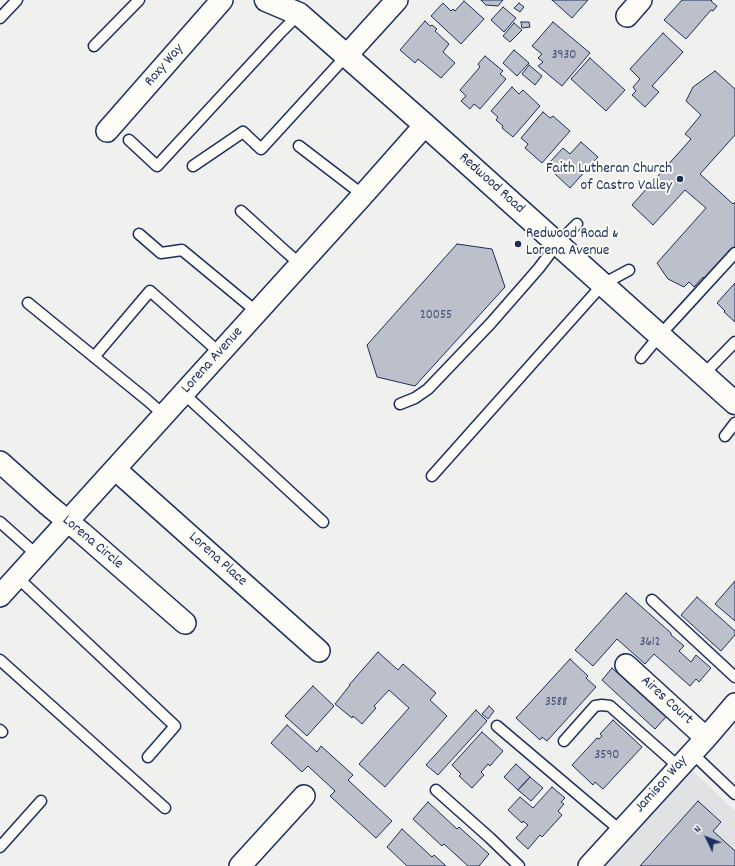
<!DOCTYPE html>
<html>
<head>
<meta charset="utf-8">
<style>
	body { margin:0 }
	#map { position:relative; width:735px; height:866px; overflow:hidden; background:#f0f0ee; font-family:Dekko,sans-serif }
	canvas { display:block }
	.north { position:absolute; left:687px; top:818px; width:40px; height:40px; -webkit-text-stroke:3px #fdfcf7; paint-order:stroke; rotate:313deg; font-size:11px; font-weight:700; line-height:16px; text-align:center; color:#1b2f5e }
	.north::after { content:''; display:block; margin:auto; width:14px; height:18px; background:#1b2f5e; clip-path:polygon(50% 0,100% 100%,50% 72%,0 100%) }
</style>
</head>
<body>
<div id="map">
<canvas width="735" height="866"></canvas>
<div class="north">N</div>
</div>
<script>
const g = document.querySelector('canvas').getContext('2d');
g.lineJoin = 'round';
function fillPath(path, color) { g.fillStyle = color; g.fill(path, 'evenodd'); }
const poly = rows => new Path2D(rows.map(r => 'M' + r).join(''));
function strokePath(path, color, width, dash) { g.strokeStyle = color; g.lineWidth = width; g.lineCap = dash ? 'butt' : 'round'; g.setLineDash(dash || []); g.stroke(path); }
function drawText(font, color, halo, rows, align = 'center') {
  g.font = font + ' Dekko,sans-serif'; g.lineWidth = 4; g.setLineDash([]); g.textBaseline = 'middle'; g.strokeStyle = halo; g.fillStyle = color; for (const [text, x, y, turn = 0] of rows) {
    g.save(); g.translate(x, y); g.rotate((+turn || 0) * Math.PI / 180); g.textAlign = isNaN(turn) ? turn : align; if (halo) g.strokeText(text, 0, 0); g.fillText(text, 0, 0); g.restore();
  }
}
fillPath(poly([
	[692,770,735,811,735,866,604,866]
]), '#e0e2e3');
const building = poly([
	[481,0,503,0,498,6,486,5,481,0],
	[552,0,588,0,572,18,552,0],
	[682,0,712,0,711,1,717,6,713,11,711,10,686,39,664,20,682,0],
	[464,1,484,19,461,44,431,16,443,3,451,11,453,9,455,11,464,1],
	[519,3,524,7,520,12,514,8,519,3],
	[503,7,516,18,504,32,491,20,503,7],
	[425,21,430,26,432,25,437,29,435,31,449,44,443,52,455,63,441,78,418,59,415,63,400,50,425,21],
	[521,22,529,22,530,27,522,28,521,22],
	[553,22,590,53,562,86,538,66,543,62,538,58,542,54,532,46,553,22],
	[514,23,522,30,510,42,503,36,514,23],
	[663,33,683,52,652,86,659,92,645,107,632,95,636,91,633,87,640,79,630,69,663,33],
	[514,50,529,63,517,76,503,63,514,50],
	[485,56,503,71,500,74,506,79,480,109,474,104,470,109,461,101,466,96,460,90,480,67,478,64,485,56],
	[590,58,625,90,606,111,571,79,590,58],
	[529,65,542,76,535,85,522,74,529,65],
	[715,71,735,89,735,135,700,174,733,204,735,202,735,247,706,280,703,277,694,287,689,282,684,287,668,279,657,263,706,208,685,190,653,225,632,205,691,139,685,134,701,115,686,101,693,87,715,71],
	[512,87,519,94,523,90,540,106,513,137,502,128,503,126,496,120,498,117,491,111,512,87],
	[543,112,550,118,553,116,570,131,542,163,525,148,528,144,521,138,543,112],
	[581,142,598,157,570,188,554,173,557,170,549,163,563,148,570,154,581,142],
	[457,244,492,249,505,287,415,386,377,377,367,345,457,244],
	[735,283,735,322,724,312,725,311,717,303,735,283],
	[735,581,735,621,715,604,735,581],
	[626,593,671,633,671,635,684,646,679,651,691,662,696,655,711,668,699,682,696,679,690,686,654,654,645,664,617,639,593,666,575,650,626,593],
	[697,597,735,631,735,635,721,651,681,615,697,597],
	[378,652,398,670,403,664,436,693,430,700,447,716,385,787,359,764,409,708,389,690,374,706,376,708,362,724,353,716,352,718,335,704,350,685,349,685,378,652],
	[570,659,588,676,586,678,596,687,547,741,542,737,540,740,516,718,570,659],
	[612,668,666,717,655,729,602,680,612,668],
	[313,686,334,706,307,736,285,716,313,686],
	[489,706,494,711,488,719,482,714,489,706],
	[476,710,487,721,438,775,426,765,476,710],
	[613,720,642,747,603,789,595,782,593,785,572,765,597,738,599,739,602,736,600,734,613,720],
	[287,725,317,752,321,746,353,775,348,780,392,821,376,838,330,796,335,791,308,766,302,772,271,743,287,725],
	[482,732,503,751,490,766,488,764,481,772,484,775,472,788,459,776,461,774,452,765,482,732],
	[516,764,530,777,518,790,504,777,516,764],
	[530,777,543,788,531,801,518,790,530,777],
	[552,787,565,798,561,802,564,804,558,811,562,815,542,837,540,835,528,849,516,838,528,825,523,821,522,823,508,810,520,797,533,808,552,787],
	[698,801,721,822,713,831,735,851,735,866,640,866,698,801],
	[428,802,457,829,459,827,489,854,479,866,468,866,444,844,442,846,413,819,428,802],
	[402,829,432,857,434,855,446,866,407,866,387,847,402,829]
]);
fillPath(building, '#bbc0ca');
strokePath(building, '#1b2f5e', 1);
const service = poly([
	[0,18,17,0],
	[94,46,139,0],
	[129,140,157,166,279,34,299,14],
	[299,146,363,195],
	[193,166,243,132,261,149,347,55],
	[241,211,284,250,300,264],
	[139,234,161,253,182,250,257,312],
	[28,303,147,400,164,415],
	[94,357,150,291,220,353],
	[641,358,660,335,735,253],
	[703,375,735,342],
	[183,393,323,522],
	[400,404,415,398,428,389,491,323,539,268,557,244,577,224],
	[725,436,735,423],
	[432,476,603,284,629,270],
	[0,522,37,555],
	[17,577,175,726,148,757],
	[652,600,735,677],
	[0,660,165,808],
	[497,726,621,831],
	[0,730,2,732],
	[564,741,595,706,602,705,610,706,679,767],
	[692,753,735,794],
	[436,790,490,838,519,866],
	[0,847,41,801]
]);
const minor = poly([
	[627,16,641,0],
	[347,55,397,0],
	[107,131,222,0],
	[0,462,48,505,82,533,185,623],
	[115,469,319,651],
	[0,596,363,195,425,125],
	[626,665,706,738],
	[240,866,304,796],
	[589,866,706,738,735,704]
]);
const secondary = poly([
	[266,0,299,14,425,125,735,403]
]);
strokePath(service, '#1b2f5e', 13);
strokePath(minor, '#1b2f5e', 24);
strokePath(secondary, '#1b2f5e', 25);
strokePath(service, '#fdfcf7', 10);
strokePath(minor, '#fdfcf7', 21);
strokePath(secondary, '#fdfcf7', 22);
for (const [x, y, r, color] of [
	[680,179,4,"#1b2f5e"],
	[518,244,4,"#1b2f5e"]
]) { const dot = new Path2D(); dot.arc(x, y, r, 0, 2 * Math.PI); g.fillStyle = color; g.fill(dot); strokePath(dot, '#fdfcf7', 1.5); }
drawText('13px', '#435379', null, [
	["3930",564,56],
	["20055",436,316],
	["3612",650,643],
	["3588",556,703],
	["3590",607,756]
]);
drawText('15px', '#1b2f5e', '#fdfcf7', [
	["Roxy Way",165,66,-49],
	["Redwood Road",491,184,42],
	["Lorena Avenue",213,361,-48],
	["Lorena Circle",92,543,40],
	["Lorena Place",217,560,42],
	["Aires Court",666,701,42],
	["Jamison Way",662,785,-48]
]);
drawText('15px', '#1b2f5e', '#fdfcf7', [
	["Faith Lutheran Church",672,170],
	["of Castro Valley",672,187],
	["Redwood Road &",526,235,"left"],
	["Lorena Avenue",526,252,"left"]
], 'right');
</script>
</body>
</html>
